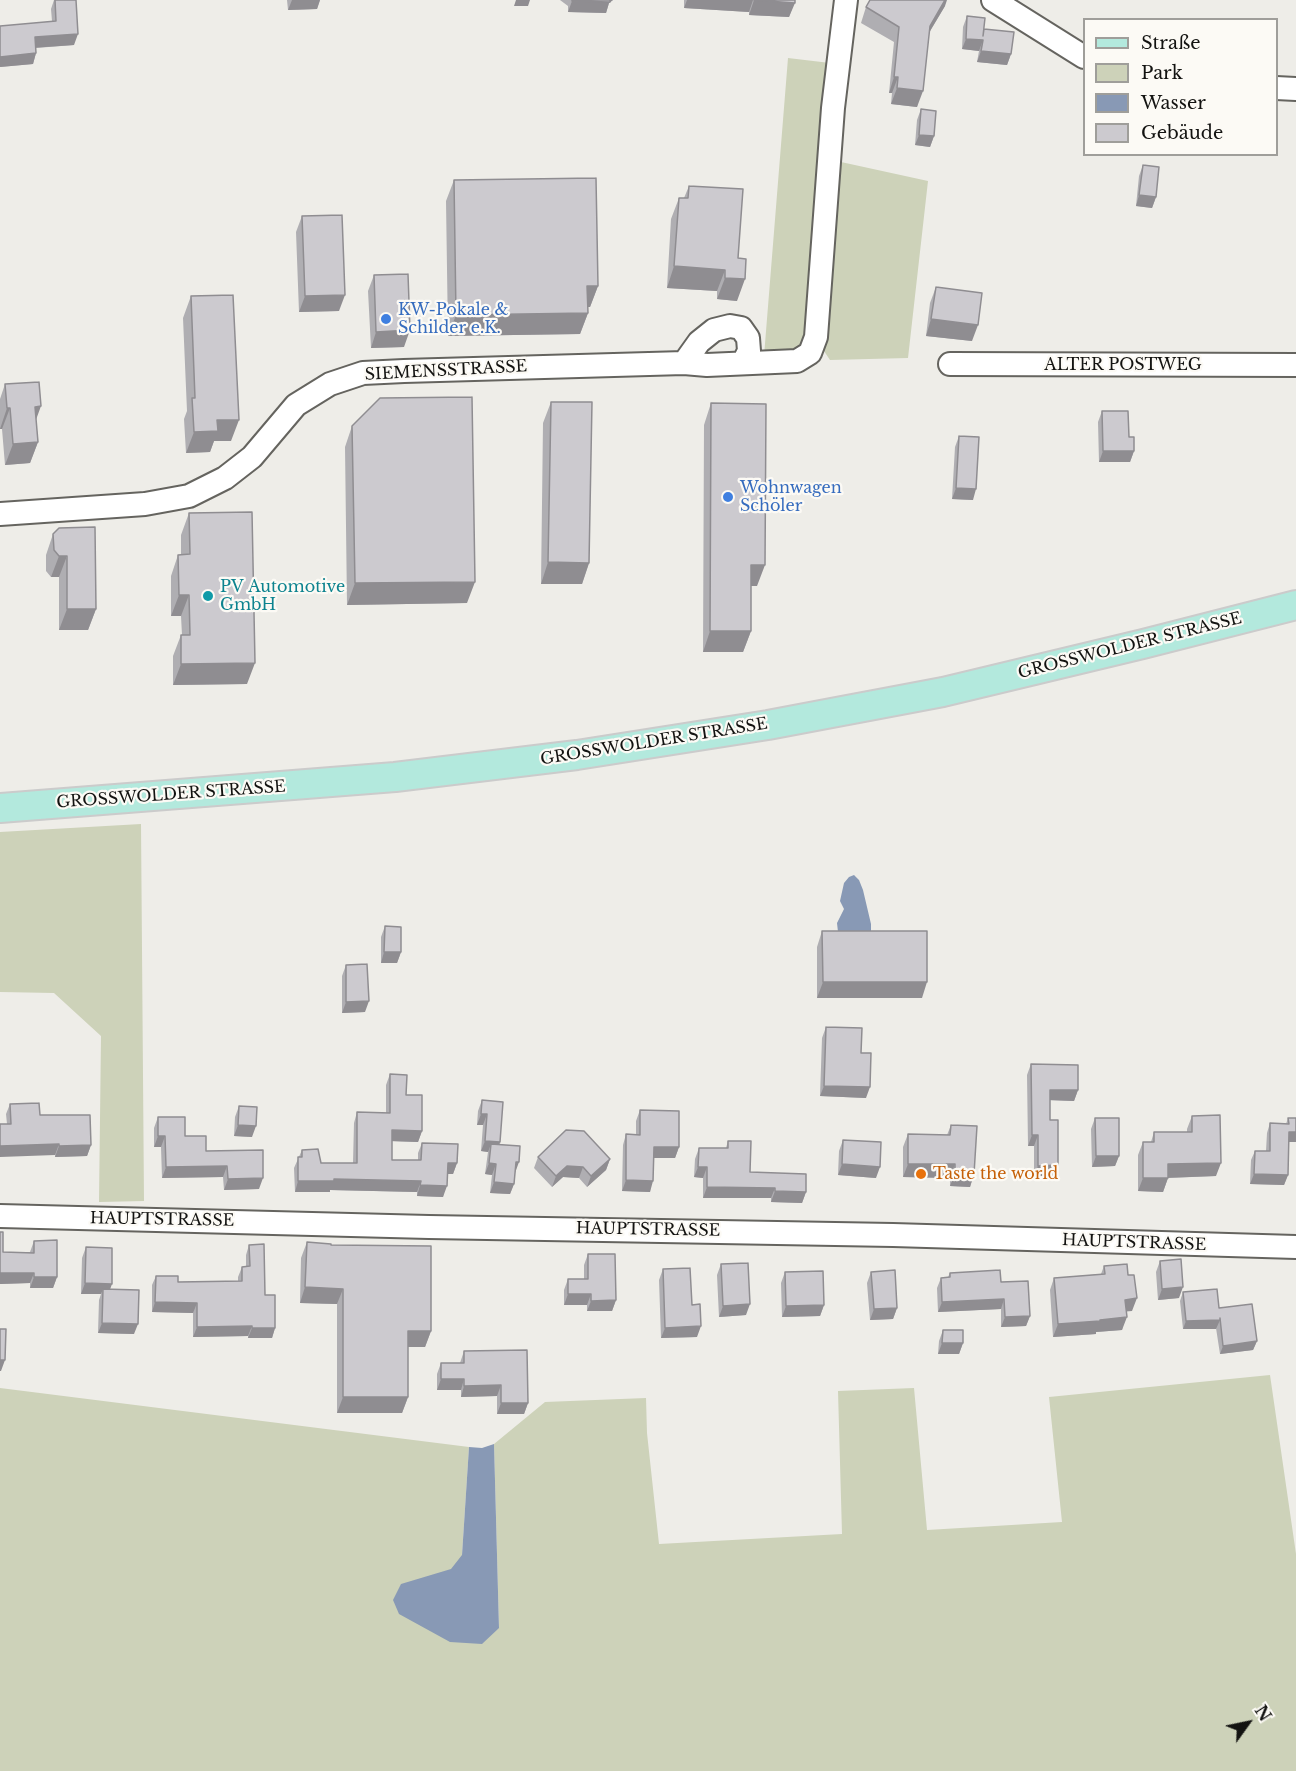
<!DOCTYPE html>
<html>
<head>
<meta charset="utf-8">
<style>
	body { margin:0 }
	#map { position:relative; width:1296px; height:1771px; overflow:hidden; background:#eeede8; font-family:"Libre Baskerville",serif }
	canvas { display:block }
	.legend { position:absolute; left:1083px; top:18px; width:195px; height:138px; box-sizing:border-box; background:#fcfaf5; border:2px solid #9f9e9a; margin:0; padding:8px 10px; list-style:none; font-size:18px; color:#131311 }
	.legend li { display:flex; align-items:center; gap:12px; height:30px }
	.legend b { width:30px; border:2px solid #9f9e9a }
	.north { position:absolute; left:1218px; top:1693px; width:60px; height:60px; -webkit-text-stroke:4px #fcfaf5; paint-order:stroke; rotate:57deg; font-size:16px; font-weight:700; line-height:24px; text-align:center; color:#131311 }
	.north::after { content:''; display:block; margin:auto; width:21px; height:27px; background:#131311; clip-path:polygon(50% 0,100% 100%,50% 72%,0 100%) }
</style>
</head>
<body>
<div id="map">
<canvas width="1296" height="1771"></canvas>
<ul class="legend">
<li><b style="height:8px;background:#b3e9dd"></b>Straße</li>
<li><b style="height:16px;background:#cdd2b9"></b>Park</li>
<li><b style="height:16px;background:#8899b5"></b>Wasser</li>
<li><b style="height:16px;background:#cccacf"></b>Gebäude</li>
</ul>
<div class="north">N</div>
</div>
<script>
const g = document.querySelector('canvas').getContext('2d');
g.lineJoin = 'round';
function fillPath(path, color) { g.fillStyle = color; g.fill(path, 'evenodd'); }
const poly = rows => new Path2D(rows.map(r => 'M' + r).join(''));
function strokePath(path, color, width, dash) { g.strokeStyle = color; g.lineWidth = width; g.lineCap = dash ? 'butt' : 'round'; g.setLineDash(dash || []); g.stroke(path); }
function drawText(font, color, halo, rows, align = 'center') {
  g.font = font + ' "Libre Baskerville",serif'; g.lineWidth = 4.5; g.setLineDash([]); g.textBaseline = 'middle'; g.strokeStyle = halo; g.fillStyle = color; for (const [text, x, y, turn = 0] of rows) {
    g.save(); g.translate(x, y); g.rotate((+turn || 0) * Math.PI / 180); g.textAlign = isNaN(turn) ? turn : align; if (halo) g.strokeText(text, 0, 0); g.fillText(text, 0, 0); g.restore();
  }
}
fillPath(poly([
	[788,58,830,63,813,313,801,350,764,356],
	[841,162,928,181,908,358,830,360,822,348,829,327],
	[141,824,144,1201,99,1202,101,1036,54,993,0,992,0,832],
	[1270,1375,1296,1554,1296,1771,0,1771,0,1388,469,1447,462,1555,499,1628,494,1444,545,1402,646,1398,647,1433,659,1544,842,1534,838,1391,914,1388,927,1530,1062,1522,1049,1397]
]), '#cdd2b9');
fillPath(poly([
	[854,875,859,880,863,890,871,924,871,937,838,932,837,923,844,909,840,901,844,883,849,877],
	[494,1444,499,1628,482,1644,450,1642,399,1614,393,1600,401,1584,451,1569,462,1555,469,1447,482,1448]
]), '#8899b5');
const minor = poly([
	[993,0,1084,57],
	[1276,88,1296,89],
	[684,363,699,342,714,330,730,326,741,328,748,338,749,351,743,363],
	[950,364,1296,365],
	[0,514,145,504,189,496,225,478,252,457,296,405,330,384,363,373,404,371,684,363,707,365,797,361,810,353,816,337,833,108,846,0],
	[0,1216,429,1227,893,1235,1296,1247]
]);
const major = poly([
	[0,808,395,777,577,755,768,725,943,692,1143,644,1296,605]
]);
strokePath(minor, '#65645f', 26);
strokePath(major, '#cbcbcb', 32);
strokePath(minor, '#fff', 22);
strokePath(major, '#b3e9dd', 28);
fillPath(poly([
	[54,0,76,0,74,45,36,48,36,53,33,64,0,67,52,21,51,9],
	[287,0,320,0,317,9,288,10],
	[560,0,613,0,609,3,606,13,568,12,568,6],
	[684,0,795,0,789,17,749,15,749,12,684,8],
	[945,6,929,33,917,107,891,104,892,93,889,93,894,42,861,23,866,7],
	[967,16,1011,54,1007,65,977,62,979,51,962,49,963,27],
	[921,109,934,136,930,147,915,145,917,120],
	[1143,165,1156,197,1152,208,1136,206,1139,176],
	[454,180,598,286,590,307,588,307,588,313,580,334,448,336,446,201],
	[689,186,738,258,737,301,717,299,717,291,667,288,671,219,679,198,684,198],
	[302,216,339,311,299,312,296,232],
	[374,275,404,347,371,348,368,291],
	[936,287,972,341,926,336,930,303],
	[191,296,231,441,214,441,210,452,186,453,184,419,187,411,183,318],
	[5,384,36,419,38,442,30,463,5,465,2,429,0,429,0,399],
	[551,402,589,563,582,584,541,584,543,423],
	[711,403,757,586,751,586,751,631,743,652,703,652,704,425],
	[1102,411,1129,437,1134,451,1130,462,1099,462,1098,422],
	[352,426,467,603,347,605,345,447],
	[959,436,973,500,952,499,955,447],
	[189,513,247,684,173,685,173,656,181,635,182,635,181,616,171,616,171,576,178,555,181,555,181,535],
	[53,534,96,609,88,630,59,630,59,577,51,577,46,571,46,555],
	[385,926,401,952,397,963,381,963,381,937],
	[822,931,922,998,817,998,817,947],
	[346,965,365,1012,342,1013,342,976],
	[826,1027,861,1053,866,1098,820,1096,822,1038],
	[1031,1064,1078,1090,1074,1101,1050,1100,1050,1120,1058,1165,1054,1176,1034,1176,1034,1146,1028,1146,1027,1075],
	[390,1074,406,1095,422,1131,418,1142,392,1141,392,1160,418,1160,418,1153,422,1143,457,1163,453,1174,447,1174,443,1197,417,1196,417,1192,330,1190,330,1192,295,1192,294,1168,302,1150,321,1163,353,1163,354,1123,357,1112,386,1113,386,1085],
	[482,1100,500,1144,515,1173,514,1184,510,1194,490,1193,492,1175,485,1174,488,1152,481,1151,483,1125,477,1125,478,1111],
	[10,1104,40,1115,91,1145,87,1156,55,1157,55,1155,7,1124,6,1114],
	[239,1106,252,1137,234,1136,235,1117],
	[640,1110,679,1147,675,1158,654,1158,650,1192,622,1191,623,1145,626,1134,636,1135,636,1121],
	[1192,1116,1216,1176,1168,1178,1163,1192,1138,1191,1138,1155,1143,1142,1151,1142,1154,1132,1187,1132,1187,1129],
	[158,1117,206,1151,259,1189,224,1190,223,1177,162,1178,161,1147,154,1147,154,1128],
	[1095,1118,1119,1156,1115,1166,1092,1167,1091,1129],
	[1288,1118,1288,1175,1284,1185,1250,1184,1251,1160,1255,1151,1266,1151,1267,1133,1270,1123,1286,1124],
	[951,1125,974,1174,970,1187,950,1186,950,1178,903,1177,903,1147,908,1134,947,1135],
	[843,1140,876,1178,838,1175,839,1151],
	[728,1141,750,1172,806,1192,802,1203,771,1202,771,1198,703,1198,703,1178,694,1177,695,1159,699,1148,726,1148],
	[538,1157,610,1159,606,1170,587,1187,579,1178,563,1177,552,1187,534,1168],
	[0,1232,3,1252,30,1252,34,1241,57,1277,53,1288,30,1288,30,1283,0,1284],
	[307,1242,331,1245,431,1331,425,1347,408,1347,408,1397,402,1413,337,1413,337,1304,300,1303,301,1258],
	[249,1245,275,1328,272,1338,248,1338,248,1336,193,1337,193,1313,152,1312,152,1285,156,1276,178,1282,238,1281,238,1277,242,1267,246,1266,246,1255],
	[86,1247,110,1289,134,1334,98,1333,99,1300,101,1294,81,1294,82,1258],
	[588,1254,616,1300,612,1311,587,1311,587,1305,564,1305,564,1290,568,1279,584,1279,584,1265],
	[1160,1261,1179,1298,1158,1300,1156,1272],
	[721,1264,746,1315,719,1317,717,1275],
	[1104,1266,1132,1311,1126,1311,1122,1330,1096,1332,1096,1334,1053,1337,1050,1290,1054,1278,1101,1274],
	[663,1269,692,1305,697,1337,661,1338,659,1280],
	[785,1272,824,1305,820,1316,782,1317,781,1283],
	[871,1272,897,1308,893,1319,870,1320,867,1283],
	[950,1273,1001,1282,1030,1316,1026,1326,1001,1327,1001,1309,938,1312,937,1288,941,1278,948,1277],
	[1183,1292,1219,1308,1257,1341,1253,1350,1220,1354,1216,1328,1183,1329,1180,1301],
	[943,1330,963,1343,959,1354,938,1354,939,1341],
	[464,1351,528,1403,524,1414,497,1414,497,1396,461,1397,461,1390,437,1390,437,1374,441,1363,460,1363]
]), '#afaeb2');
fillPath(poly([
	[292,0,320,0,317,9,288,10],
	[516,0,530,0,528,6,514,6],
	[613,0,609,3,606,13,568,12,572,1],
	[687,0,753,0,749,12,684,8],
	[754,0,795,3,789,17,749,15],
	[945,0,947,0,945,6,924,41,930,26],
	[78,34,74,45,31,48,35,37],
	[966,39,983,40,979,51,962,49],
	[981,51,1011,54,1007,65,977,62],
	[36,53,33,64,0,67,0,57],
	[894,77,898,77,892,93,889,93],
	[897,88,923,91,917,107,891,104],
	[919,135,934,136,930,147,915,145],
	[1139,195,1156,197,1152,208,1136,206],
	[674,266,725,270,717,291,667,288],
	[725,278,745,279,737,301,717,299],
	[587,286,598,286,590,307,580,307],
	[345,295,339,311,299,312,305,296],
	[588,313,580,334,448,336,456,315],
	[931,319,978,325,972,341,926,336],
	[410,330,404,347,371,348,376,332],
	[41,406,33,428,35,407],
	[7,408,10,408,2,429,0,429],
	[217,420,239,420,231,441,214,441,210,452,186,453,194,432],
	[38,442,30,463,5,465,13,444],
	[1103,451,1134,451,1130,462,1099,462],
	[956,488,976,489,973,500,952,499],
	[59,556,67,556,59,577,51,577],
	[548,562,589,563,582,584,541,584],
	[751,565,765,565,757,586,743,586],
	[475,582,467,603,347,605,355,583],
	[179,595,189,595,181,616,171,616],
	[67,609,96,609,88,630,59,630],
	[710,631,751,631,743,652,703,652],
	[255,663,247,684,173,685,181,664],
	[384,952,401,952,397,963,381,963],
	[823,982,927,982,922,998,817,998],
	[369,1001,365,1012,342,1013,346,1002],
	[824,1086,870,1087,866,1098,820,1096],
	[1050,1090,1078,1090,1074,1101,1046,1100],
	[481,1114,487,1114,483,1125,477,1125],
	[238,1125,256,1126,252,1137,234,1136],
	[392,1130,422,1131,418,1142,388,1141],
	[1289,1132,1296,1132,1296,1142,1285,1142],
	[1032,1135,1038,1135,1034,1146,1028,1146],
	[158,1136,165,1136,161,1147,154,1147],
	[485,1141,500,1142,496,1153,491,1144,488,1152,481,1151],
	[59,1144,55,1155,0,1157,0,1146],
	[91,1145,87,1156,55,1157,59,1146],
	[654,1147,679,1147,675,1158,650,1158],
	[1096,1156,1119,1156,1115,1166,1092,1167],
	[610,1159,606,1170,587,1187,591,1176],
	[516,1162,519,1162,515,1173],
	[448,1163,457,1163,453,1174,444,1174],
	[489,1163,496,1164,492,1175,485,1174],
	[1221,1163,1216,1176,1163,1178,1168,1164],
	[842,1164,880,1167,876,1178,838,1175],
	[908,1164,955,1164,950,1178,903,1177],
	[1058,1165,1054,1176,1034,1176,1038,1166],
	[227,1166,223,1177,162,1178,166,1167],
	[567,1166,583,1167,579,1178,563,1177,552,1187,556,1176],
	[698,1167,707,1167,703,1178,694,1177],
	[955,1173,974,1174,970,1187,950,1186],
	[1254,1174,1288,1175,1284,1185,1250,1184],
	[263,1178,259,1189,224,1190,228,1179],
	[1143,1178,1168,1178,1163,1192,1138,1191],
	[334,1179,421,1181,417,1192,330,1190,330,1192,295,1192,298,1181],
	[626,1180,653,1181,650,1192,622,1191],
	[494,1182,514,1184,510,1194,490,1193],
	[420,1185,447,1186,443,1197,417,1196],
	[707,1187,775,1188,771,1198,703,1198],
	[775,1191,806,1192,802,1203,771,1202],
	[0,1273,34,1273,30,1283,0,1284],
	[34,1277,57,1277,53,1288,30,1288],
	[85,1283,112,1284,108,1295,103,1289,101,1294,81,1294],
	[305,1287,343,1289,337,1304,300,1303],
	[1183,1287,1179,1298,1158,1300,1162,1289],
	[568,1294,591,1294,587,1305,564,1305],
	[1137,1298,1132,1311,1120,1312,1125,1300],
	[1004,1299,1001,1309,938,1312,942,1302],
	[616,1300,612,1311,587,1311,591,1301],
	[155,1302,197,1303,193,1313,152,1312],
	[750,1304,746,1315,719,1317,723,1306],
	[824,1305,820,1316,782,1317,786,1306],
	[897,1308,893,1319,870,1320,874,1309],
	[1030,1316,1026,1326,1001,1327,1005,1317],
	[1127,1317,1122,1330,1096,1332,1096,1334,1053,1337,1058,1324],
	[1220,1320,1216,1329,1183,1329,1186,1321],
	[102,1323,138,1324,134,1334,98,1333],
	[252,1326,248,1336,193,1337,197,1327],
	[701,1326,697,1337,661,1338,665,1328],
	[252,1328,275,1328,272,1338,248,1338],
	[408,1331,431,1331,425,1347,402,1347],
	[1257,1341,1253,1350,1220,1354,1223,1346],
	[942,1343,963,1343,959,1354,938,1354],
	[0,1360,5,1360,1,1371,0,1371],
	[441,1379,464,1379,461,1390,437,1390],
	[501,1385,497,1396,461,1397,464,1386],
	[343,1397,408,1397,402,1413,337,1413],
	[501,1403,528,1403,524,1414,497,1414]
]), '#8f8d91');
const building = poly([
	[55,0,76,0,78,34,35,37,36,53,0,57,0,26,56,21,55,0],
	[572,0,610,0,610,2,572,1,572,0],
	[754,0,795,0,795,3,754,0],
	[870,0,945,0,930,26,923,91,897,88,898,77,894,77,899,27,866,7,870,0],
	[967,16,985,18,983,36,984,29,1014,32,1011,54,981,51,983,40,966,39,967,16],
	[921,109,936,111,934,136,919,135,921,109],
	[1143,165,1159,167,1156,197,1139,195,1143,165],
	[596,178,598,286,587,286,588,313,456,315,454,180,596,178],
	[689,186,743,189,738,258,746,259,745,279,725,278,725,270,674,266,679,198,688,198,689,186],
	[342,215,345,295,305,296,302,216,342,215],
	[408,274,410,330,376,332,374,275,408,274],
	[936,287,982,293,978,325,931,319,936,287],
	[233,295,239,420,217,420,218,431,194,432,192,398,195,398,191,296,233,295],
	[39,382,41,406,35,407,38,442,13,444,10,408,7,408,5,384,39,382],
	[472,397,475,582,355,583,352,426,380,398,472,397],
	[551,402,592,402,589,563,548,562,551,402],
	[711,403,766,404,765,565,751,565,751,631,710,631,711,403],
	[1102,411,1128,411,1129,437,1134,437,1134,451,1103,451,1102,411],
	[959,436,979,437,976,489,956,488,959,436],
	[252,512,255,663,181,664,181,635,190,635,189,595,179,595,178,555,190,554,189,513,252,512],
	[95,527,96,609,67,609,67,556,59,556,54,550,53,534,59,528,95,527],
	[385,926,401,927,401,952,384,952,385,926],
	[822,931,927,931,927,982,823,982,822,931],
	[367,964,369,1001,346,1002,346,965,367,964],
	[826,1027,862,1028,861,1053,871,1053,870,1087,824,1086,826,1027],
	[1031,1064,1078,1065,1078,1090,1050,1090,1050,1120,1058,1120,1058,1165,1038,1166,1038,1135,1032,1135,1031,1064],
	[390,1074,407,1075,406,1095,422,1095,422,1131,392,1130,392,1160,421,1160,422,1143,458,1144,457,1163,448,1163,447,1186,420,1185,421,1181,334,1179,334,1181,298,1181,298,1157,302,1157,302,1150,318,1149,321,1163,357,1163,357,1112,390,1113,390,1074],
	[482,1100,503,1102,500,1142,485,1141,487,1114,481,1114,482,1100],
	[39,1103,40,1115,90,1115,91,1145,59,1146,59,1144,0,1146,0,1124,11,1124,10,1104,39,1103],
	[239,1106,257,1107,256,1126,238,1125,239,1106],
	[640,1110,679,1111,679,1147,654,1147,653,1181,626,1180,626,1134,640,1135,640,1110],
	[1220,1115,1221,1163,1168,1164,1168,1178,1143,1178,1143,1142,1154,1142,1154,1132,1192,1132,1192,1116,1220,1115],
	[158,1117,185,1117,185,1136,206,1136,206,1151,263,1150,263,1178,228,1179,227,1166,166,1167,165,1136,158,1136,158,1117],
	[1095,1118,1119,1118,1119,1156,1096,1156,1095,1118],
	[1288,1118,1296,1118,1296,1132,1289,1132,1288,1175,1254,1174,1255,1151,1270,1151,1270,1123,1289,1124,1288,1118],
	[951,1125,977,1126,974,1174,955,1173,955,1164,908,1164,908,1134,950,1135,951,1125],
	[566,1130,584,1131,610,1159,591,1176,583,1167,567,1166,556,1176,538,1157,566,1130],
	[843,1140,881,1142,880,1167,842,1164,843,1140],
	[728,1141,751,1141,750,1172,806,1174,806,1192,775,1191,775,1188,707,1187,707,1167,698,1167,699,1148,728,1148,728,1141],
	[491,1144,520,1146,519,1162,516,1162,514,1184,494,1182,496,1164,489,1163,491,1144],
	[0,1232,3,1232,3,1252,34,1253,34,1241,57,1240,57,1277,34,1277,34,1273,0,1273,0,1232],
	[307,1242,331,1244,331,1245,431,1246,431,1331,408,1331,408,1397,343,1397,343,1289,305,1287,307,1242],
	[264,1244,265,1295,275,1295,275,1328,252,1328,252,1326,197,1327,197,1303,155,1302,156,1276,178,1276,178,1282,242,1281,242,1267,250,1266,249,1245,264,1244],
	[86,1247,112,1248,112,1284,85,1283,86,1247],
	[588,1254,615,1254,616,1300,591,1301,591,1294,568,1294,568,1279,588,1279,588,1254],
	[1181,1259,1183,1287,1162,1289,1160,1261,1181,1259],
	[748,1263,750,1304,723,1306,721,1264,748,1263],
	[1127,1264,1128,1275,1134,1275,1137,1298,1125,1300,1127,1317,1100,1320,1100,1321,1058,1324,1054,1278,1105,1274,1104,1266,1127,1264],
	[690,1268,692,1305,700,1304,701,1326,665,1328,663,1269,690,1268],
	[895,1270,897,1308,874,1309,871,1272,895,1270],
	[1000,1270,1001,1282,1028,1281,1030,1316,1005,1317,1004,1299,942,1302,941,1278,950,1277,950,1273,1000,1270],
	[823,1271,824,1305,786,1306,785,1272,823,1271],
	[103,1289,139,1290,138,1324,102,1323,103,1289],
	[1217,1289,1219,1308,1252,1304,1257,1341,1223,1346,1220,1318,1220,1320,1186,1321,1183,1292,1217,1289],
	[0,1329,6,1329,5,1360,0,1360,0,1329],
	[943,1330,963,1330,963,1343,942,1343,943,1330],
	[527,1350,528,1403,501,1403,501,1385,464,1386,464,1379,441,1379,441,1363,464,1363,464,1351,527,1350]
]);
fillPath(building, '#cccacf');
strokePath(building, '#8f8d91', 1.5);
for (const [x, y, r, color] of [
	[386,319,6,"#3f7fe0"],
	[728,497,6,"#3f7fe0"],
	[208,596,6,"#0f9aa8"],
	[921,1174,6,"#e8710a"]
]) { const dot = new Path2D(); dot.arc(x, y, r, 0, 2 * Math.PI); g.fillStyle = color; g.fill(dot); strokePath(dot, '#fcfaf5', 2); }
drawText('16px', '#366cbe', '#fcfaf5', [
	["KW-Pokale &",398,310],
	["Schilder e.K.",398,328],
	["Wohnwagen",740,488],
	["Schöler",740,506]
], 'left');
drawText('16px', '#131311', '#fcfaf5', [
	["ALTER POSTWEG",1123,365],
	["SIEMENSSTRASSE",446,371,-3],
	["GROSSWOLDER STRASSE",1130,646,-14],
	["GROSSWOLDER STRASSE",654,742,-9],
	["GROSSWOLDER STRASSE",171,795,-4],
	["HAUPTSTRASSE",162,1220,1],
	["HAUPTSTRASSE",648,1230,1],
	["HAUPTSTRASSE",1134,1243,2]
]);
drawText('16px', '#0d838f', '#fcfaf5', [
	["PV Automotive",220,587],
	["GmbH",220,605]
], 'left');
drawText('16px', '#c56008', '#fcfaf5', [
	["Taste the world",933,1174]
], 'left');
</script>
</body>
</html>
